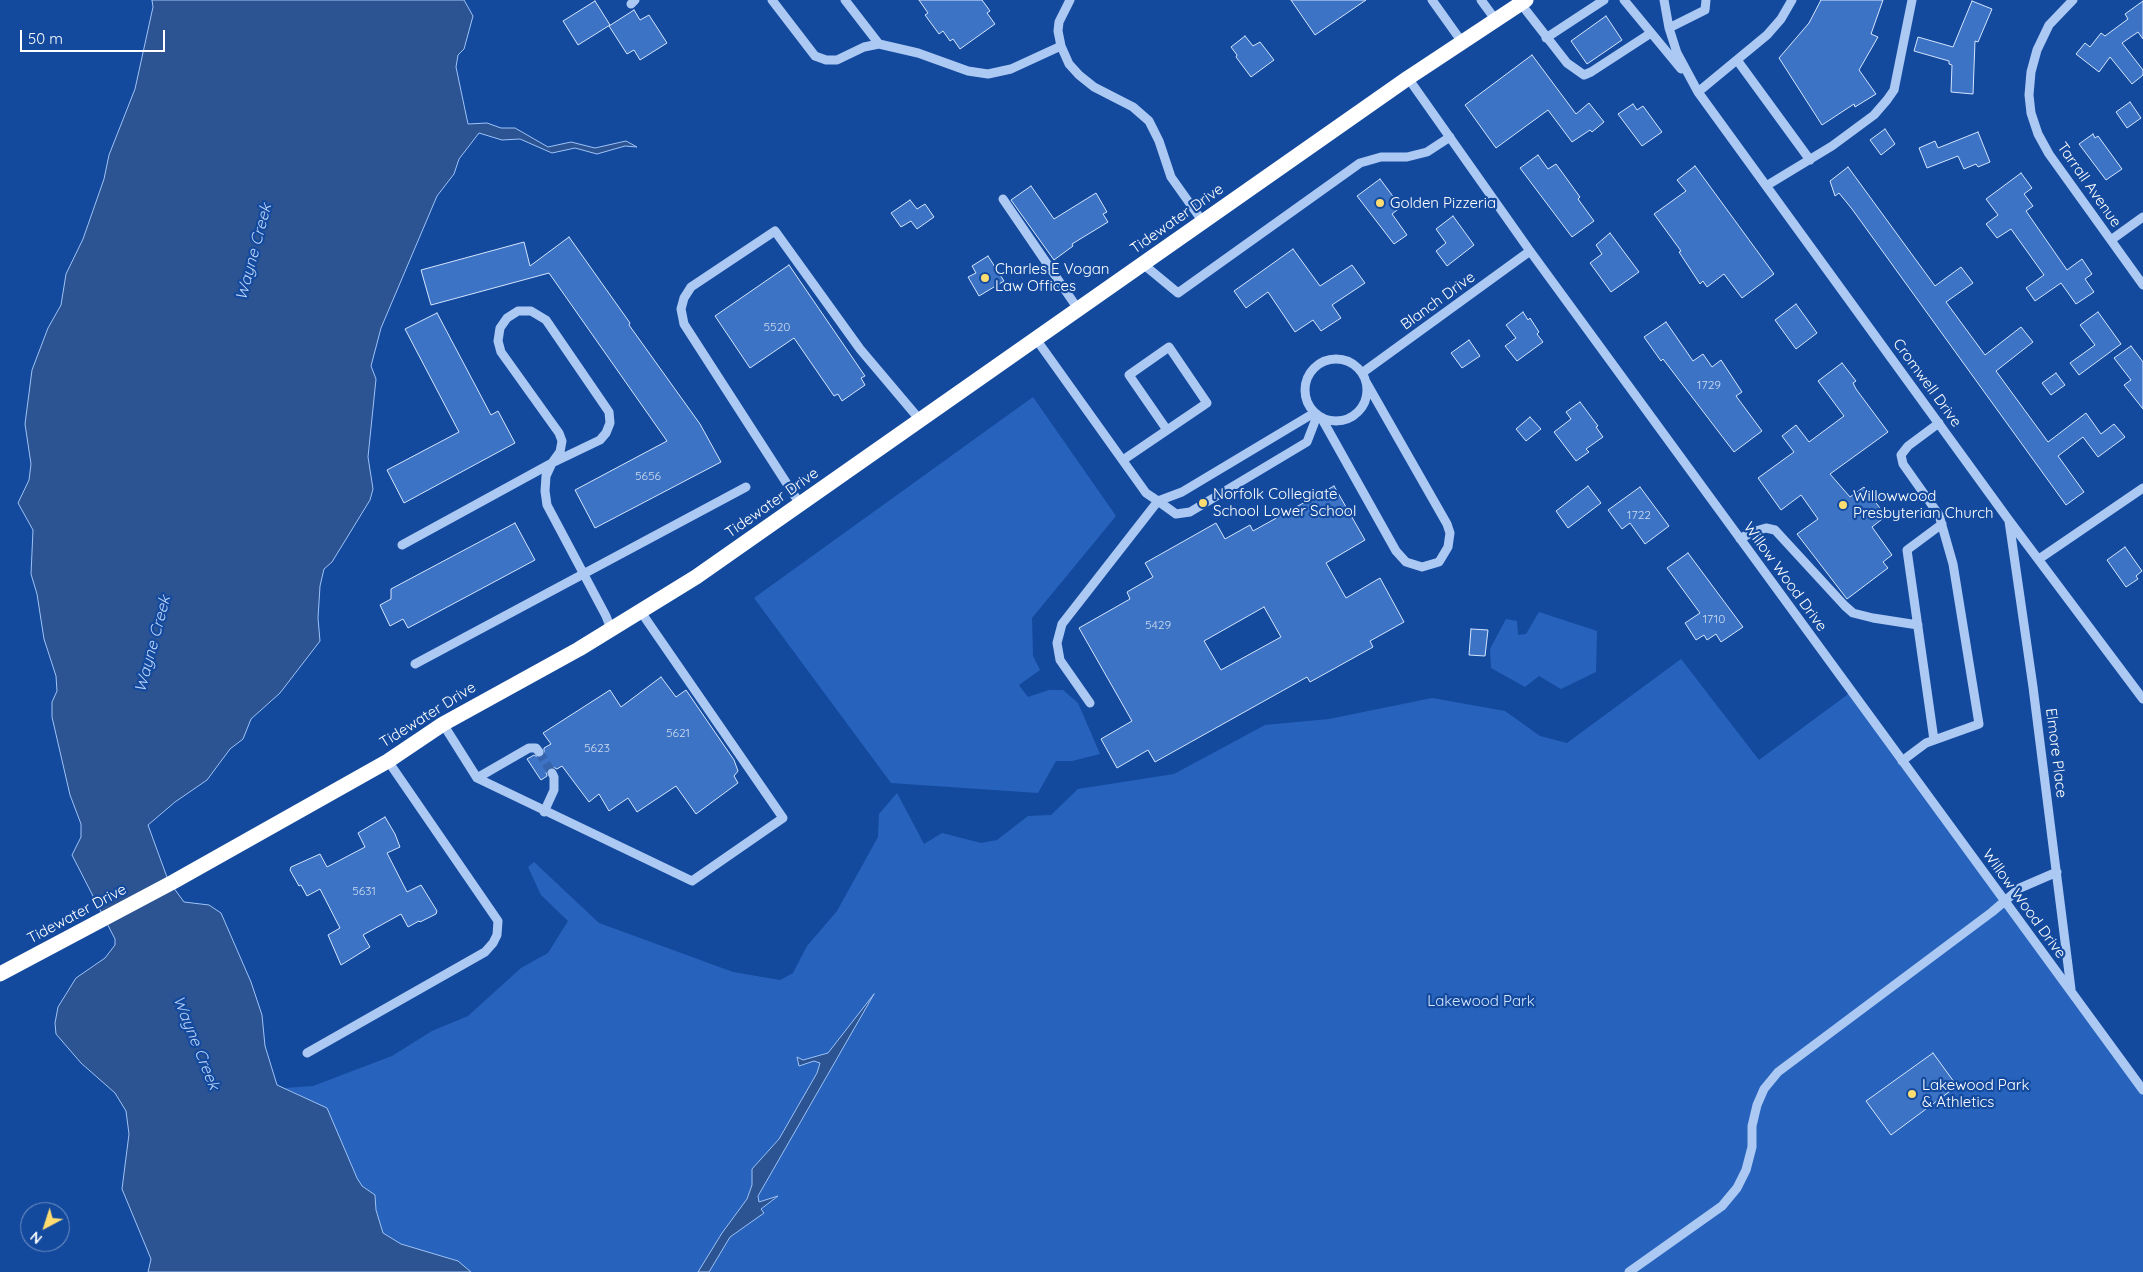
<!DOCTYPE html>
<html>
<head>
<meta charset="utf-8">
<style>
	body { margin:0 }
	#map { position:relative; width:2143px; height:1272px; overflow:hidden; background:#144a9e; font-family:Quicksand,sans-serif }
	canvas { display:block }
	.north { position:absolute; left:20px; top:1202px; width:50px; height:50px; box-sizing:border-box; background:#144a9e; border:1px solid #7292c5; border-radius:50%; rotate:220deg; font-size:14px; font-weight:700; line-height:20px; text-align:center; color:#fff }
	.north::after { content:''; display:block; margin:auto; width:18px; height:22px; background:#ffdc6f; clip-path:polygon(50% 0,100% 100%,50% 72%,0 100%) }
	.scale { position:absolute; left:20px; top:30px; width:145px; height:22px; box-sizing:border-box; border:2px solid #fff; border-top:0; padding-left:6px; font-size:15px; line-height:18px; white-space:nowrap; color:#fff; -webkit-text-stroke:4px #144a9e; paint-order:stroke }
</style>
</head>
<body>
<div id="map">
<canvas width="2143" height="1272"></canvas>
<div class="north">N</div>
<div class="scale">50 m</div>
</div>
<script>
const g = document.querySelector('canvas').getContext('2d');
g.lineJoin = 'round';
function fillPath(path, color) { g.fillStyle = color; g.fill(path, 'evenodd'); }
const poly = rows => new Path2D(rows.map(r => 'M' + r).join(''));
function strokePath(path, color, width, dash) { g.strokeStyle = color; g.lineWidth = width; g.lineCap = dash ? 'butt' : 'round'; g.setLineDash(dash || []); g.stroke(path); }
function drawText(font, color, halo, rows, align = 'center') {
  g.font = font + ' Quicksand,sans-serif'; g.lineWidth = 4.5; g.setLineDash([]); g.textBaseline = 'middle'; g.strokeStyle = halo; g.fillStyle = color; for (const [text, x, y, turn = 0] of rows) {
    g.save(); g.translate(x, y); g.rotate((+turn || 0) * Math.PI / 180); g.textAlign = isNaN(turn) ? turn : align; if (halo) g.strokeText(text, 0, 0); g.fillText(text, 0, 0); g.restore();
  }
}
fillPath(poly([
	[1033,397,1116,516,1032,618,1033,656,1040,670,1019,685,1028,697,1049,690,1063,690,1078,703,1100,754,1072,761,1056,761,1038,793,891,783,754,598],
	[1539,612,1597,631,1596,672,1561,689,1539,676,1525,687,1491,668,1490,649,1506,619,1517,621,1518,635,1526,634],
	[1681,659,1759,760,1851,692,2143,1089,2143,1272,709,1272,730,1237,763,1213,760,1210,776,1198,759,1203,758,1196,871,999,828,1053,803,1060,798,1057,800,1066,814,1061,820,1063,817,1073,779,1139,752,1169,752,1185,747,1199,722,1233,698,1272,471,1272,458,1261,401,1244,383,1233,376,1210,375,1195,362,1186,357,1178,327,1108,285,1088,313,1086,392,1056,432,1031,468,1016,521,968,548,953,568,921,541,895,528,867,534,862,599,923,733,972,780,980,793,973,807,946,837,911,878,837,879,814,897,793,924,844,942,833,981,843,997,840,1028,816,1051,815,1078,789,1174,774,1265,725,1329,719,1432,698,1505,711,1540,736,1567,743]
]), '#2763bc');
const water = poly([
	[152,0,464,0,473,16,464,49,458,55,456,67,468,124,487,123,501,128,515,128,548,147,571,142,595,148,626,141,637,147,625,146,597,154,575,148,552,153,520,139,502,140,479,133,459,159,454,174,437,196,381,328,371,366,376,379,368,457,373,489,370,500,332,562,324,569,320,586,318,618,320,641,280,693,251,719,243,739,230,749,207,780,175,802,148,825,168,880,184,902,209,905,221,913,251,982,262,1015,265,1046,277,1085,327,1108,357,1178,362,1186,375,1195,376,1210,383,1233,401,1244,458,1261,471,1272,148,1272,151,1259,122,1189,129,1134,126,1111,115,1093,81,1063,56,1034,55,1023,58,1007,76,978,105,958,115,945,115,939,72,855,81,837,81,824,70,795,52,717,52,702,57,691,56,676,44,639,37,594,31,574,33,530,18,503,29,480,31,464,25,424,32,370,48,328,61,305,66,274,83,239,104,179,109,155,135,89,153,7,152,0],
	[874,994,758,1196,759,1202,778,1196,761,1209,764,1213,730,1237,709,1272,698,1272,722,1233,747,1199,752,1185,752,1169,779,1139,817,1073,820,1063,814,1061,799,1066,797,1057,803,1060,828,1053,874,994]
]);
fillPath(water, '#2c5392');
strokePath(water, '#9ec3f6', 1);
const building = poly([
	[919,0,982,0,990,11,987,13,995,24,960,49,953,39,950,41,943,31,939,34,925,15,928,13,919,0],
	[1291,0,1366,0,1315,35,1291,0],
	[1821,0,1883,0,1871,34,1878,37,1859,70,1876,94,1855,107,1854,104,1822,125,1779,58,1809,23,1821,0],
	[595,1,610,25,578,45,563,21,595,1],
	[1972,1,1992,9,1978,42,1975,41,1973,94,1951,92,1952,65,1949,64,1949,61,1914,51,1918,37,1953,47,1972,1],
	[2143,1,2143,39,2138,32,2122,43,2143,70,2143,75,2132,84,2110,57,2099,72,2076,54,2085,43,2090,47,2101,33,2105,36,2128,19,2125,14,2143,1],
	[634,10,640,20,649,15,667,43,640,60,634,50,627,54,609,26,634,10],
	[1606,16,1622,40,1587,64,1571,41,1606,16],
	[1245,36,1253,46,1260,42,1274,60,1251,77,1236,57,1237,55,1231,47,1245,36],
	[1532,55,1576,114,1589,103,1604,122,1592,132,1590,130,1572,142,1548,110,1496,148,1465,105,1532,55],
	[2130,102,2141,118,2127,128,2116,112,2130,102],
	[1633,104,1637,110,1643,106,1662,132,1642,146,1618,114,1633,104],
	[1885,129,1895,144,1881,155,1870,140,1885,129],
	[1978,132,1990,162,1978,167,1976,164,1964,169,1958,156,1927,168,1919,148,1935,141,1938,148,1978,132],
	[2093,134,2095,138,2098,136,2122,169,2106,180,2079,144,2093,134],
	[1538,155,1548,169,1556,164,1580,197,1578,199,1594,221,1572,237,1520,168,1538,155],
	[1695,166,1774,274,1742,298,1724,274,1707,287,1703,281,1700,284,1679,252,1681,251,1654,214,1686,191,1677,180,1695,166],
	[1848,167,1935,286,1961,267,1973,283,1946,302,1985,355,2021,327,2033,342,1996,371,2048,442,2086,413,2101,434,2114,424,2125,437,2098,457,2083,437,2058,456,2084,492,2066,505,1852,209,1839,193,1835,196,1830,181,1848,167],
	[2021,173,2032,188,2024,194,2033,206,2026,211,2067,270,2082,259,2092,274,2085,279,2094,292,2076,304,2061,283,2035,301,2026,288,2044,275,2011,229,1997,238,1986,224,1998,215,1986,199,2021,173],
	[1380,179,1401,207,1392,214,1407,235,1394,244,1357,196,1380,179],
	[1031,186,1054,219,1096,193,1107,212,1103,214,1108,222,1072,244,1073,246,1054,260,1011,200,1031,186],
	[910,200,917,209,925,204,934,217,917,229,911,221,901,227,891,213,910,200],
	[1453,216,1474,245,1447,266,1436,251,1446,243,1436,229,1453,216],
	[1610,233,1639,272,1611,292,1590,263,1602,254,1596,245,1610,233],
	[569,237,630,323,629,325,700,424,721,462,595,528,575,490,667,441,549,273,431,305,421,270,524,242,530,266,569,237],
	[1293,249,1320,286,1352,265,1365,283,1332,305,1341,318,1321,331,1313,320,1295,332,1268,292,1246,308,1234,291,1293,249],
	[988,256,1004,281,979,296,968,277,976,273,972,266,988,256],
	[789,265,865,376,861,378,865,385,842,401,838,394,834,396,794,338,750,368,715,316,789,265],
	[1796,304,1817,333,1796,349,1775,320,1796,304],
	[1523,312,1528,320,1530,318,1539,332,1537,334,1543,342,1517,361,1505,346,1516,338,1506,325,1523,312],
	[2098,312,2121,344,2079,375,2070,363,2095,345,2080,325,2098,312],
	[437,313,491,415,498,411,515,443,404,503,387,470,459,432,405,329,437,313],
	[1666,322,1693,361,1703,354,1712,367,1721,360,1742,392,1736,396,1762,431,1734,452,1663,359,1661,361,1644,337,1666,322],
	[1469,340,1480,356,1462,368,1451,353,1469,340],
	[2131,346,2143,362,2143,409,2124,385,2131,380,2114,358,2131,346],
	[1842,363,1856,381,1853,383,1856,389,1888,432,1830,474,1850,497,1864,487,1886,516,1872,527,1892,555,1883,562,1888,568,1847,599,1797,534,1818,519,1801,495,1781,510,1758,478,1794,452,1782,436,1796,425,1809,442,1844,416,1818,381,1842,363],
	[2056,373,2065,385,2051,395,2042,383,2056,373],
	[1580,402,1598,426,1596,427,1603,437,1586,449,1589,452,1576,461,1554,432,1571,419,1566,412,1580,402],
	[1530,417,1541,429,1526,441,1516,429,1530,417],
	[1334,486,1365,540,1326,563,1346,598,1380,578,1404,622,1370,641,1373,647,1310,682,1307,677,1155,762,1148,750,1117,768,1101,739,1132,721,1079,628,1130,599,1127,592,1153,577,1145,563,1216,523,1225,539,1250,525,1253,531,1334,486],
	[1264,607,1281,637,1221,670,1204,641,1264,607],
	[1588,486,1601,503,1568,528,1556,511,1588,486],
	[1640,487,1669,526,1645,544,1630,523,1622,529,1608,510,1640,487],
	[515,523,535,560,408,628,403,619,390,626,380,605,391,599,391,589,515,523],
	[2125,547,2142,571,2136,576,2138,579,2126,587,2107,560,2125,547],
	[1688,553,1743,627,1721,642,1716,634,1707,640,1704,635,1696,640,1685,623,1700,613,1667,568,1688,553],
	[1471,629,1488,630,1485,656,1469,655,1471,629],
	[661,677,676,697,686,690,734,760,738,771,734,776,738,783,696,814,676,786,637,812,628,798,609,811,599,794,589,802,562,766,557,769,553,767,549,768,546,772,547,776,541,780,527,759,534,755,539,758,544,755,544,748,551,744,543,733,610,690,621,707,661,677],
	[385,817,395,834,400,847,387,853,407,892,421,885,437,911,436,914,420,922,419,921,408,927,401,914,363,935,370,947,341,965,328,935,340,928,320,889,307,896,301,885,299,886,290,870,291,867,320,854,327,867,365,847,358,833,385,817],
	[1933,1053,1957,1086,1891,1135,1866,1101,1933,1053]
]);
fillPath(building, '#3d73c5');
strokePath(building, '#d4e5fd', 1);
strokePath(poly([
	[539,752,552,773]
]), '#3765ad', 9, [9, 4.5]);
strokePath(poly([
	[772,0,815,56,826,60,837,60,864,47,879,44],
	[845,0,879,44,918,53,968,71,988,74,1011,69,1061,46],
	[1070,0,1059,22,1058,31,1061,46,1069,64,1079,75,1094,87,1133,107,1149,121,1159,141,1171,177,1203,222],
	[1432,0,1462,42],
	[1481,0,1495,19],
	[1624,0,1681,69],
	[1664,0,1669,28,1677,53,1698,92,2008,519,2143,699],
	[2073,0,2049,25,2037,50,2031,72,2029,95,2031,113,2038,134,2049,154,2143,285],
	[631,4,635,0],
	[1521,4,1567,63,1584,75,1591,72,1651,33],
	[1669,28,1705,10,1706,0],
	[1546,38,1604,0],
	[1737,60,1810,160],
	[1408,78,1530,251,2143,1090],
	[1698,92,1767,35,1781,19,1792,0],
	[1766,186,1832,146,1874,115,1887,100,1894,90,1912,0],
	[1003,199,1078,309],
	[2111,240,2143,217],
	[1143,264,1178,293,1360,163,1381,157,1407,157,1427,152,1450,137],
	[518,311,531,311,546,320,609,412,610,423,606,433,600,440,552,463,560,452,562,441,559,433,501,352,498,341,500,328,507,318,518,311],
	[1036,339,1146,493,1158,501,1062,624,1057,643,1060,660,1090,703],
	'1305 390a31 31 0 1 1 62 0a31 31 0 1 1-62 0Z',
	[1362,373,1530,251],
	[1314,413,1182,492,1158,501,1176,514,1190,512,1307,442,1317,416],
	[1322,419,1396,551,1406,562,1422,567,1439,562,1448,547,1450,533,1447,524,1366,382],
	[1123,460,1207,403,1169,347,1129,375,1167,430],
	[552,463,546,476,545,491,547,505,606,616,611,629],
	[800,504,684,324,681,309,684,298,691,287,775,231,860,349,920,420],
	[2009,521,2033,687,2071,989],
	[1740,539,1752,532,1766,528,1775,530,1845,606,1853,613,1873,618,1918,625],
	[402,545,552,463],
	[2039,559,2143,488],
	[415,664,746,487],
	[443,724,477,778,692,881,783,818,641,612],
	[1934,740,1907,550,1942,524],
	[1902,761,1926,743,1979,724,1953,564,1939,515,1903,464,1901,455,1908,446,1939,423],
	[477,778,529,748,536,748,539,752],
	[544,812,554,790,554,777,552,773],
	[307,1053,485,952,493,943,497,935,498,921,388,761],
	[1629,1272,1722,1206,1737,1188,1746,1170,1752,1147,1752,1126,1757,1105,1764,1089,1778,1072,1992,912,2020,888,2057,872]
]), '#acc9f4', 9);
strokePath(poly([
	[0,974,173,882,388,761,443,724,579,649,696,577,1408,78,1526,0]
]), '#fff', 15);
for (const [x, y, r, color] of [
	[1380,203,5,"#ffdc6f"],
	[985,278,5,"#ffdc6f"],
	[1203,503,5,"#ffdc6f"],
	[1843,505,5,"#ffdc6f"],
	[1912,1094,5,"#ffdc6f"]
]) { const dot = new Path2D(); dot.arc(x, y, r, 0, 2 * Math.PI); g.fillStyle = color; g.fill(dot); strokePath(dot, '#144a9e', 2); }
drawText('12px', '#cedcf0', null, [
	["5520",777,327],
	["1729",1709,385],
	["5656",648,476],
	["1722",1639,515],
	["1710",1714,619],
	["5429",1158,625],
	["5621",678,733],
	["5623",597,748],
	["5631",364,891]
]);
drawText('15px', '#fff', '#144a9e', [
	["Tarrall Avenue",2089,185,55],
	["Tidewater Drive",1177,219,-35],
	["Blanch Drive",1438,301,-36],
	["Cromwell Drive",1927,383,54],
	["Tidewater Drive",772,503,-35],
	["Willow Wood Drive",1785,577,54],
	["Tidewater Drive",428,715,-32],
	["Elmore Place",2056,753,83],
	["Willow Wood Drive",2024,904,54],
	["Tidewater Drive",77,914,-28]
]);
drawText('15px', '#fff', '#144a9e', [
	["Golden Pizzeria",1390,203],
	["Charles E Vogan",995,269],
	["Law Offices",995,286],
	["Norfolk Collegiate",1213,494],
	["School Lower School",1213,511],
	["Willowwood",1853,496],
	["Presbyterian Church",1853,513],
	["Lakewood Park",1922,1085],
	["& Athletics",1922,1102]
], 'left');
drawText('15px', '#d4e5fd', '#144a9e', [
	["Lakewood Park",1481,1001]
]);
drawText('italic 16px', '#b9d3fa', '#144a9e', [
	["Wayne Creek",254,252,-75],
	["Wayne Creek",153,644,-75],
	["Wayne Creek",196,1043,68]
]);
</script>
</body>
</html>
